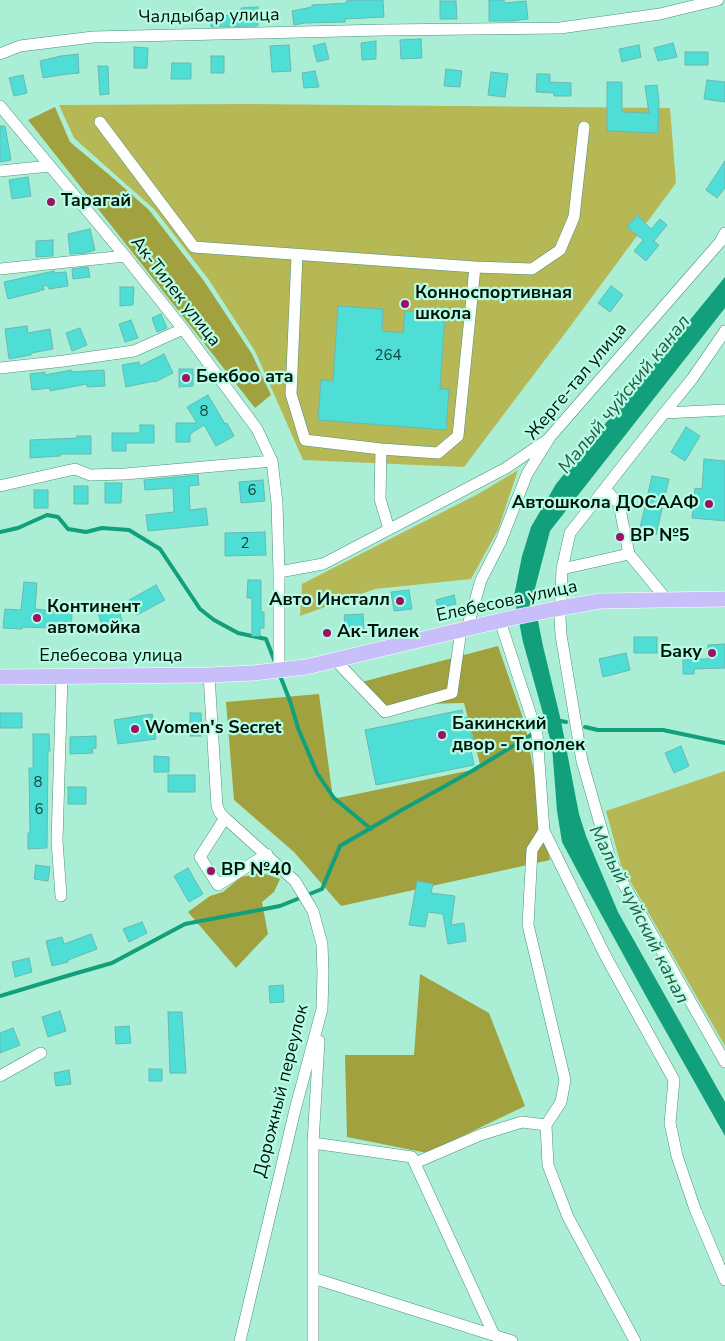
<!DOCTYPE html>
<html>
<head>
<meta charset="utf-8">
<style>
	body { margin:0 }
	canvas { display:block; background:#aaefd5 }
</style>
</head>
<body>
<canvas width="725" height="1341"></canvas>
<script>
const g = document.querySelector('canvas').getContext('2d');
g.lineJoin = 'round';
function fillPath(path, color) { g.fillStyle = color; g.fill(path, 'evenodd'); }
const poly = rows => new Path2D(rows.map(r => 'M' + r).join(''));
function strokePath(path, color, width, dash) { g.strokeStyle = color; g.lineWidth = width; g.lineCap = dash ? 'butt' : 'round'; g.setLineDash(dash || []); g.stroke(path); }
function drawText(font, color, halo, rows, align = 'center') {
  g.font = font + ' "Nunito Sans",sans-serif'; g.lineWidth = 4.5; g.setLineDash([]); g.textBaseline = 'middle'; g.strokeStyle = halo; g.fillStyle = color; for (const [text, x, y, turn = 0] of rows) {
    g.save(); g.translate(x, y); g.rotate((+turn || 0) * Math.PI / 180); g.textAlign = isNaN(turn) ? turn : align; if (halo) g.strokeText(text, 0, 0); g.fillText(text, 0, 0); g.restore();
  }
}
fillPath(poly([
	[248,104,670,108,676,183,569,328,464,467,303,460,255,351,209,280,154,209,74,138,59,105],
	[518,470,498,530,471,579,375,589,300,616,302,584,478,494],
	[725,771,725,1046,621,865,606,811]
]), '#b6b856');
fillPath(poly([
	[55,107,70,142,113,178,149,210,204,281,252,354,271,395,255,408,28,120],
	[498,646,525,724,550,860,341,906,294,852,234,800,226,702,319,694,333,799,481,768,464,703,384,705,358,683],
	[262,873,280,879,274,892,262,902,268,934,236,968,188,912,210,896,223,892,241,877],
	[420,974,489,1013,525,1106,427,1153,347,1137,345,1055,414,1055]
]), '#a1a23f');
fillPath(poly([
	[725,277,725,308,550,531,533,596,543,646,561,721,579,814,586,836,618,912,725,1102,725,1136,647,998,578,872,562,842,557,811,552,746,523,642,514,596,522,556,531,527,556,484]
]), '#129f7c');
strokePath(poly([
	[0,532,18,528,47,515,58,517,68,529,86,532,102,528,129,530,160,549,200,609,214,620,238,633,266,639,275,662],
	[279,673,290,701,298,728,317,773,334,798,371,829],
	[561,721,566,722],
	[585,727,598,730,663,730,725,743],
	[0,996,70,975,112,963,185,924,280,906,322,889,340,846,400,811,472,771,549,724]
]), '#129f7c', 4);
const building = poly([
	[358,0,383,0,384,17,345,19,345,22,305,23,294,25,292,11,312,7,312,5,347,3,346,1,358,0],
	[489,0,504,0,504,3,526,1,528,19,511,21,489,21,489,0],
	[440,1,456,1,457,19,440,19,440,1],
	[258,7,258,26,211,27,210,16,241,15,241,8,258,7],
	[421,39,422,58,401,59,400,40,421,39],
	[376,41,376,59,362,60,361,43,376,41],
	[325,43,329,59,317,62,313,46,325,43],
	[673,43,677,57,658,61,654,48,673,43],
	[289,45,291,71,272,72,270,46,289,45],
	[639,45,641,57,622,62,619,49,639,45],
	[134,47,148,48,147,68,134,68,134,47],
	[685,52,708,52,708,65,685,65,685,52],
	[78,54,79,73,60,75,43,78,40,61,61,56,78,54],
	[211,56,224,56,224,73,211,73,211,56],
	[172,63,191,63,191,79,171,79,172,63],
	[98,66,108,66,109,94,100,95,98,66],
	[446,69,462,71,460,87,444,86,446,69],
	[315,71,319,87,304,88,302,73,315,71],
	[491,72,508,74,505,97,488,95,491,72],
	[537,74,550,74,550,82,571,83,571,96,554,96,554,93,536,92,537,74],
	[23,75,27,93,14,96,9,78,23,75],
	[707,80,725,82,725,102,704,99,707,80],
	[607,82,622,82,622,112,649,113,645,86,657,85,659,101,658,133,607,131,607,82],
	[0,126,5,126,11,160,0,162,0,126],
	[725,161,725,188,717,198,706,190,725,161],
	[28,177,31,196,12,199,9,180,28,177],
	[637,215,651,229,660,219,667,225,654,241,659,245,646,261,634,251,643,240,627,227,637,215],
	[90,229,95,250,86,253,70,254,68,234,90,229],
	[53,240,53,256,36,257,36,241,53,240],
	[88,267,90,277,73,279,72,269,88,267],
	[54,271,54,273,66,272,68,286,49,289,47,285,43,286,44,290,40,290,40,291,8,299,4,282,54,271],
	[611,286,623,295,610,312,598,303,611,286],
	[120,287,134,287,133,305,120,306,120,287],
	[338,306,383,309,382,331,403,333,405,311,445,314,440,389,449,389,446,430,318,420,321,380,333,381,338,306],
	[161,314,167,328,157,332,152,318,161,314],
	[131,320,138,338,125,342,119,324,131,320],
	[27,326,28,333,50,329,53,349,31,353,31,355,9,359,5,329,27,326],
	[80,328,87,345,72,351,66,333,80,328],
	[164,354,173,373,155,382,154,381,126,387,122,365,139,362,140,366,164,354],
	[179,369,193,369,193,386,179,387,179,369],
	[71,370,71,372,104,370,105,386,87,387,87,384,50,391,50,388,32,390,30,374,45,372,45,375,71,370],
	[208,395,225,424,227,423,234,436,216,446,204,425,190,434,190,442,176,442,176,423,197,423,187,407,208,395],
	[140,425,154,425,154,443,126,443,126,451,112,451,112,433,140,433,140,425],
	[686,427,700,436,685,461,671,452,686,427],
	[77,436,91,436,91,454,60,454,60,456,30,458,30,440,77,438,77,436],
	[704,459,725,461,725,521,692,518,695,488,702,489,704,459],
	[198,475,199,485,189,486,190,510,206,508,208,525,148,531,146,515,174,512,173,488,145,490,144,480,198,475],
	[652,476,669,479,656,535,639,532,652,476],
	[263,480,265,501,241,503,239,482,263,480],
	[105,483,122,483,121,503,105,503,105,483],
	[74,486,88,486,88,504,74,504,74,486],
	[34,490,48,490,48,508,34,508,34,490],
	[265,532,266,555,225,556,225,533,265,532],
	[248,580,261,580,261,612,264,612,264,628,260,628,260,636,252,636,252,598,247,598,248,580],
	[24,582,37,583,35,609,72,613,71,632,53,630,53,628,22,627,22,629,3,628,5,609,21,610,24,582],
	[156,585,165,600,137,615,129,600,156,585],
	[409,590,412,609,394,611,391,592,409,590],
	[454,595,456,604,438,608,436,600,454,595],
	[118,606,123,625,103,631,98,612,118,606],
	[363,614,364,631,346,633,344,615,363,614],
	[634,637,657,637,657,653,634,653,634,637],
	[725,644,725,668,694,669,694,674,683,674,683,659,708,659,708,645,725,644],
	[626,653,630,670,603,677,599,659,626,653],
	[462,710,464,718,467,717,473,740,469,741,474,765,376,785,365,730,462,710],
	[0,713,22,713,22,728,0,728,0,713],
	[190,713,201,713,202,736,190,736,190,713],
	[152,714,156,739,118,744,114,720,152,714],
	[33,734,49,734,50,751,48,751,47,848,28,849,28,833,30,833,29,768,33,768,33,734],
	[96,736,96,748,92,749,93,753,70,754,70,737,96,736],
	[681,746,689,766,674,773,665,753,681,746],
	[154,756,169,757,169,772,154,772,154,756],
	[168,775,195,775,195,792,168,792,168,775],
	[68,787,86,787,86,804,68,804,68,787],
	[36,865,50,867,48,881,34,879,36,865],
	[188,868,203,894,189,902,174,876,188,868],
	[417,881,433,884,431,893,455,896,451,925,464,923,466,941,448,944,443,914,428,912,425,927,409,925,417,881],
	[142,922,147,933,129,942,123,929,142,922],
	[91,934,97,949,68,960,68,962,52,966,46,941,62,937,64,944,91,934],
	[29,958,32,972,15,977,12,962,29,958],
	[283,985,284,1002,270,1003,269,986,283,985],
	[60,1011,66,1031,48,1037,42,1017,60,1011],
	[168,1012,182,1012,186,1073,170,1073,168,1012],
	[129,1026,131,1043,116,1044,115,1027,129,1026],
	[13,1028,20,1045,0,1053,0,1033,13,1028],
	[149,1069,162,1069,162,1081,149,1081,149,1069],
	[69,1070,71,1084,56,1086,54,1073,69,1070]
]);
fillPath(building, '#4eded6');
strokePath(building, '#6ab8b2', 1);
const minor = poly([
	[0,54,20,46,93,37,384,30,560,28,660,14,718,0],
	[0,106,125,256,183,329,257,429,272,461,277,503,279,572,279,670],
	[100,122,194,247,475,267,532,269,560,250,574,217,584,127],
	[0,171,50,166],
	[297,255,291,394,305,440,381,449,438,453,458,436,475,267],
	[0,269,125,256],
	[725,331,692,379,657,422,570,533,562,569,560,618,561,635,582,761,611,862,725,1062],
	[0,368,64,361,134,351,183,329],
	[664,413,725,410],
	[381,449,380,499,389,529],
	[0,486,75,469,90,475,125,474,272,461],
	[605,489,619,504,629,554],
	[562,569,629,554,667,600],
	[279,572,323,564,506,468,547,440],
	[502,620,503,630,537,734,544,831,606,957,674,1080,670,1123,677,1156,695,1209,725,1280],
	[467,629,481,580,501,541,527,474,550,437,720,242,725,233],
	[335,660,385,712,452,693,461,630],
	[209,675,217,806,220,813,225,818,295,881,313,911,322,944,323,973,322,1009,295,1110,240,1341],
	[225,818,200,857,218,885,267,854],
	[61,896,57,841,62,676],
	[0,1076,41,1053],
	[546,1125,548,1165,568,1217,635,1341],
	[313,1143,412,1157,494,1335],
	[415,1163,480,1135,522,1122,546,1125,561,1102,565,1080,528,925,532,850,544,831],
	[313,1278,512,1341],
	[313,1341,313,1143,319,1041]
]);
const major = poly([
	[0,677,209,675,253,673,306,667,507,619,555,609,600,601,725,599]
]);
strokePath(minor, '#4e917a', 12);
strokePath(major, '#fff', 16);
strokePath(minor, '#fff', 11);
strokePath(major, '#c8bef9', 15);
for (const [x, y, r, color] of [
	[51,202,5,"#991266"],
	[405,304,5,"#991266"],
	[186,378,5,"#991266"],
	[709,504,5,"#991266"],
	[620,537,5,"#991266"],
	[400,601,5,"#991266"],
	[37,618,5,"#991266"],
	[327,633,5,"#991266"],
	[712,653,5,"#991266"],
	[135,729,5,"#991266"],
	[442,735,5,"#991266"],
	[211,871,5,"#991266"]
]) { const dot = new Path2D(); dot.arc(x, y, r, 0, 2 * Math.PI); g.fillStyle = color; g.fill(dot); strokePath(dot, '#b7fce3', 2); }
drawText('15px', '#14463f', null, [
	["264",388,356],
	["8",204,412],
	["6",252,491],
	["2",245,544],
	["8",38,783],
	["6",39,810]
]);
drawText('18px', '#00140d', '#b7fce3', [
	["Чалдыбар улица",209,17,-1],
	["Ак-Тилек улица",175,292,52],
	["Жерге-тал улица",577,382,-50],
	["Елебесова улица",507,602,-12],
	["Елебесова улица",111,657],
	["Дорожный переулок",282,1091,-76]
]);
drawText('bold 18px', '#00140d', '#b7fce3', [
	["Тарагай",61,202],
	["Конноспортивная",415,294],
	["школа",415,315],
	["Бекбоо ата",196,378],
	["Автошкола ДОСААФ",699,504,"right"],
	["BP №5",630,537],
	["Авто Инсталл",390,601,"right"],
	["Континент",47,608],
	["автомойка",47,629],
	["Ак-Тилек",337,633],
	["Баку",702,653,"right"],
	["Бакинский",452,725],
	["двор - Тополек",452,746],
	["Women's Secret",145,729],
	["BP №40",221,871]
], 'left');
drawText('italic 19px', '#2a5b4b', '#b7fce3', [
	["Малый чуйский канал",625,395,-51],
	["Малый чуйский канал",638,915,63]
]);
</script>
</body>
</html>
